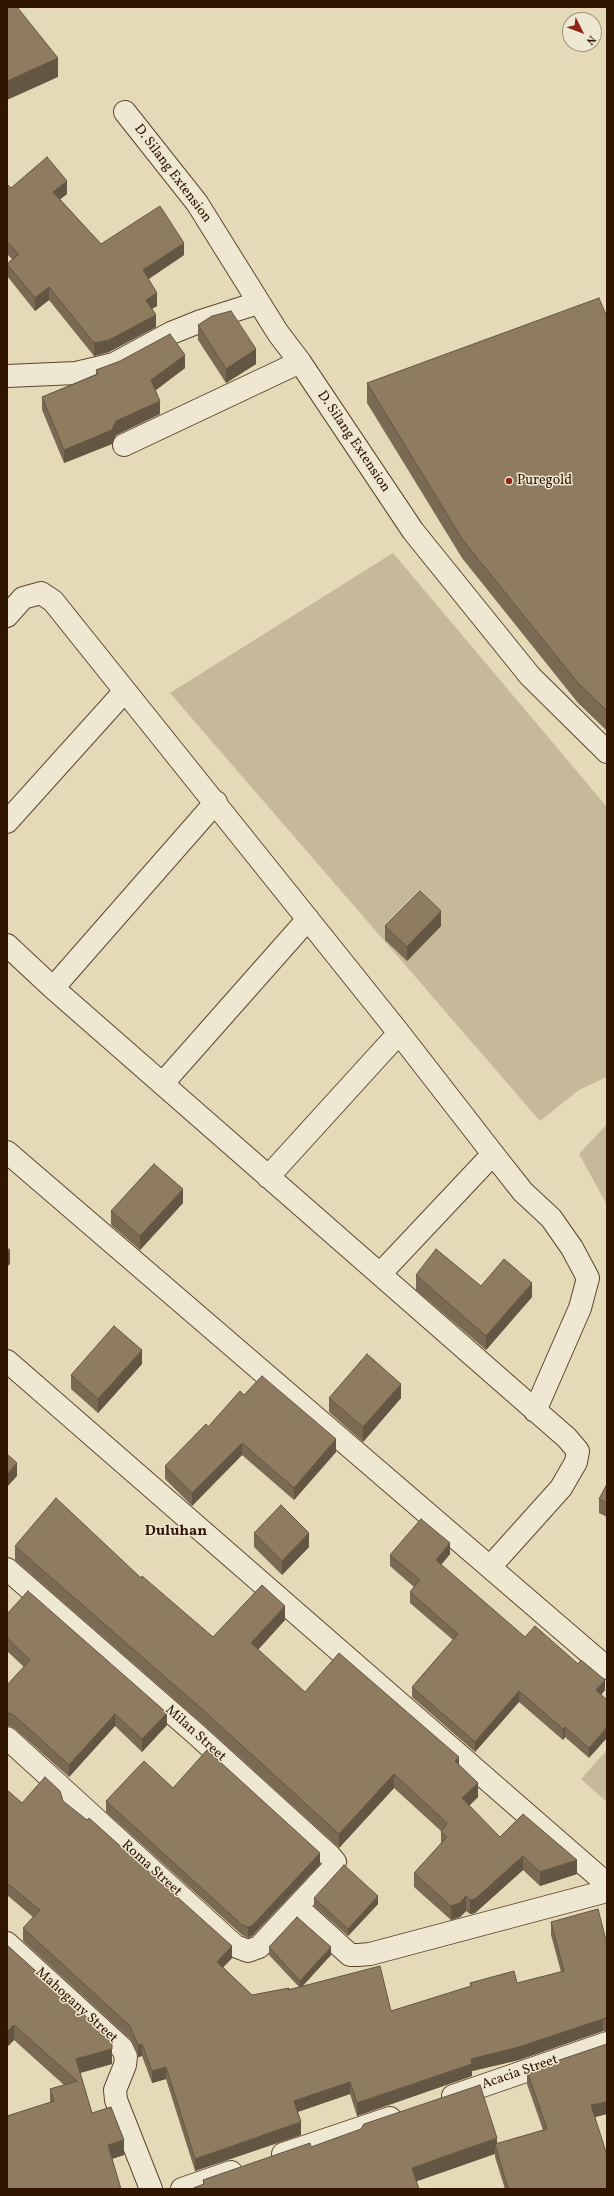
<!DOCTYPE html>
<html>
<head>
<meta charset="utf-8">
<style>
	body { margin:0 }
	#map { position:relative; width:614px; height:2196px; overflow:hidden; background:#e5dab8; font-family:Vollkorn,serif }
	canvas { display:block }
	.frame { position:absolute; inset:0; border:8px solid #301500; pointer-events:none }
	.north { position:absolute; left:562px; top:12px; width:40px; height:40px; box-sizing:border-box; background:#eee7d1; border:1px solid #a2937d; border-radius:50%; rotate:132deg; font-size:11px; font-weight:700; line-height:16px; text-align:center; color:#301500 }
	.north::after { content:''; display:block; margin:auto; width:14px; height:18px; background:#8f2418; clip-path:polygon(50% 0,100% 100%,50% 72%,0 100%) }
</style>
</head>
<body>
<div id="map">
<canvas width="614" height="2196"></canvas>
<div class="frame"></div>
<div class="north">N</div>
</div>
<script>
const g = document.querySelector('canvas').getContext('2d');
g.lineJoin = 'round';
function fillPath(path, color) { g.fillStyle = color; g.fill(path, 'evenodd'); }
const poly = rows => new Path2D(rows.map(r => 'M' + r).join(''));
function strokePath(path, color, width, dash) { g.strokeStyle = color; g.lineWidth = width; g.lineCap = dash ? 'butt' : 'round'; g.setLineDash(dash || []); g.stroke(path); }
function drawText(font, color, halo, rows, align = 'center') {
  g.font = font + ' Vollkorn,serif'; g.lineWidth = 3; g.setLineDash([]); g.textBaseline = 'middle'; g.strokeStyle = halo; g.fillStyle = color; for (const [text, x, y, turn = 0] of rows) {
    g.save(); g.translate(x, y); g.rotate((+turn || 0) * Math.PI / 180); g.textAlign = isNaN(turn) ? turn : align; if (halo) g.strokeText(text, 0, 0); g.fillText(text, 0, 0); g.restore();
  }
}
fillPath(poly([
	[393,553,607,807,607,1077,579,1090,540,1121,170,693],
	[607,1124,607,1205,579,1154],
	[607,1750,607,1802,581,1779]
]), '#c6b999');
const minor = poly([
	[125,112,197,203,278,333,300,362,413,531,530,676,607,752],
	[7,376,76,373,114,364,171,333,201,321,258,303],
	[124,445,300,362],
	[7,616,23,598,41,593,53,601,399,1033,493,1154,523,1192,551,1218,572,1248,588,1278,580,1308,535,1411],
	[7,822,124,692],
	[7,945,53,988,567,1438,578,1451,576,1462,561,1488,490,1567],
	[53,988,216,802],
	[163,1083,308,919],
	[7,1152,607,1668],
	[268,1177,399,1033],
	[380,1274,493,1154],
	[7,1361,607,1884],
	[7,1569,196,1734,330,1856,335,1862,332,1869,259,1947,248,1951,235,1946,7,1738],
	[297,1907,350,1955,358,1955,370,1954,607,1891],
	[7,1943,122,2048,126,2056,125,2065,115,2090,116,2100,151,2189],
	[453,2096,607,2043],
	[283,2154,390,2118],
	[182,2189,231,2172]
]);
strokePath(minor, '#5d462e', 24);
strokePath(minor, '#eee7d1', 22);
fillPath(poly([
	[7,184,11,188,67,194,60,199,101,244,184,255,148,279,157,306,152,309,156,327,109,352,94,356,49,300,35,311,7,276,7,264,12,259,7,254],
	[607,317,607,731,578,703,462,558,367,403,367,383],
	[198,325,256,364,226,383,198,340],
	[185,368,155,390,160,414,116,435,112,444,64,463,42,410,42,397,96,374,96,370],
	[385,926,441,926,407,961,385,940],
	[183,1203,140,1250,111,1225,111,1211],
	[416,1275,481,1286,532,1297,486,1350,416,1290],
	[142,1364,98,1413,71,1389,71,1375],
	[244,1395,336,1452,294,1500,242,1455,192,1506,165,1479,165,1466,208,1427],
	[329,1398,401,1398,363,1442,329,1412],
	[607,1484,607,1517,599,1513,599,1499],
	[254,1533,309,1547,282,1575,254,1547],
	[15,1546,141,1578,213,1637,285,1620,258,1650,305,1692,459,1764,478,1797,469,1806,500,1837,577,1874,540,1886,523,1870,475,1913,470,1914,466,1911,460,1917,451,1920,414,1887,414,1873,441,1843,441,1831,394,1788,339,1848,204,1725,15,1560],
	[450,1554,441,1565,525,1637,605,1690,601,1695,589,1758,565,1737,563,1740,519,1702,475,1752,412,1697,412,1687,453,1640,410,1603,410,1592,414,1587,390,1566,390,1555],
	[7,1614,167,1725,142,1752,115,1726,69,1777,15,1729,10,1726,7,1726,7,1685,24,1667,7,1651],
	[173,1788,320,1864,252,1936,248,1938,242,1935,106,1812,106,1801],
	[7,1790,22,1803,63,1801,232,1958,223,1967,252,1995,289,1989,299,1987,269,1955,269,1947,331,1955,303,1986,391,2011,470,1987,470,1983,517,1983,561,1972,551,1935,551,1922,607,1944,607,2031,603,2031,519,2060,472,2071,472,2076,357,2116,350,2094,298,2112,301,2135,195,2171,166,2079,152,2083,142,2056,138,2057,130,2039,23,1941,23,1928,33,1917,7,1895],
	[314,1898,378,1904,348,1936,314,1906],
	[7,1945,112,2040,112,2064,80,2073,92,2113,124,2155,112,2159,50,2102,50,2089,64,2085,14,2040,7,2047],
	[607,2044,607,2114,595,2117,607,2189,505,2189,495,2157,495,2154,203,2185,203,2180,311,2147,497,2144,543,2130,527,2084,527,2071]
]), '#7a6a53');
fillPath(poly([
	[58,58,58,77,7,100,7,81],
	[67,181,67,194,53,205,53,192],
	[184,243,184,255,143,283,143,270],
	[49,287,49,300,35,311,35,298],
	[157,293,157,306,146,312,146,300],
	[156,315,156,327,109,352,94,356,94,343],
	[256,349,256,364,226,383,226,369],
	[185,355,185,368,151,394,151,380],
	[160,401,160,414,116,435,112,444,64,463,64,450,116,421],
	[441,911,441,926,407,961,407,947],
	[183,1189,183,1203,140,1250,140,1236],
	[10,1250,10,1264,7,1267,7,1253],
	[532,1283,532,1297,486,1350,486,1336],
	[142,1350,142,1364,98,1413,98,1399],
	[401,1384,401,1398,363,1442,363,1427],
	[336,1439,336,1452,294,1500,294,1488],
	[242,1443,242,1455,192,1506,192,1493],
	[17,1463,17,1476,7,1487,7,1474],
	[309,1533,309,1547,282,1575,282,1561],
	[450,1543,450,1554,436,1571,436,1560],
	[285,1606,285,1620,251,1657,251,1643],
	[605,1680,605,1690,596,1701,596,1690],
	[519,1691,519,1702,475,1752,475,1742],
	[167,1713,167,1725,142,1752,142,1739],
	[115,1714,115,1726,69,1777,69,1765],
	[565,1727,565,1737,563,1740,563,1729],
	[607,1727,607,1738,589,1758,589,1748],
	[459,1757,459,1771,455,1761],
	[394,1774,394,1788,339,1848,339,1834],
	[478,1783,478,1797,462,1812,462,1798],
	[320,1853,320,1864,252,1936,248,1938,248,1927],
	[523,1856,523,1870,475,1913,470,1914,470,1900],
	[577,1860,577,1874,540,1886,540,1872],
	[378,1896,378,1904,348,1936,348,1929],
	[466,1896,466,1911,460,1917,451,1920,451,1906],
	[232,1946,232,1958,217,1974,217,1962],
	[331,1947,331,1955,300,1988,300,1981],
	[603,2019,603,2031,519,2060,472,2071,472,2076,357,2116,357,2103,471,2059],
	[14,2025,14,2040,7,2047,7,2032],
	[142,2044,142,2056,138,2057,138,2045],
	[112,2049,112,2064,76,2074,76,2059],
	[166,2067,166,2079,152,2083,152,2071],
	[350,2082,350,2094,294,2113,294,2101],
	[607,2102,607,2114,591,2118,591,2105],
	[301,2122,301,2135,195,2171,195,2159],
	[497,2138,497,2150,495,2144,495,2154,412,2183,412,2168],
	[124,2140,124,2155,108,2160,108,2145]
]), '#635643');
const building = poly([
	[7,7,17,7,58,58,7,81,7,7],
	[47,157,67,181,53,192,101,244,160,206,184,243,143,270,157,293,146,300,156,315,109,340,94,343,49,287,35,298,7,264,19,254,7,242,7,184,11,188,47,157],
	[599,298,607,317,607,711,578,683,462,539,367,383,599,298],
	[231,311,256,349,226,369,198,325,212,316,231,311],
	[170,334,185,355,151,380,160,401,116,421,112,430,64,450,42,397,98,374,96,370,120,361,170,334],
	[420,891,441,911,407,947,385,926,420,891],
	[154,1164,183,1189,140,1236,111,1211,154,1164],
	[7,1248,10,1250,7,1253,7,1248],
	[436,1249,481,1286,504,1259,532,1283,486,1336,416,1275,436,1249],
	[114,1326,142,1350,98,1399,71,1375,114,1326],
	[367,1354,401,1384,363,1427,329,1398,367,1354],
	[262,1376,336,1439,294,1488,242,1443,192,1493,165,1466,206,1424,208,1427,240,1391,244,1395,262,1376],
	[7,1454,17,1463,7,1474,7,1454],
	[607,1484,607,1503,599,1499,607,1484],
	[56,1498,141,1578,142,1576,213,1637,262,1585,285,1606,251,1643,305,1692,339,1653,459,1757,455,1761,478,1783,462,1798,500,1837,523,1814,577,1860,540,1872,523,1856,475,1899,470,1900,466,1896,460,1903,451,1906,414,1873,447,1837,441,1832,447,1823,394,1774,339,1834,204,1711,15,1546,56,1498],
	[281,1505,309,1533,282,1561,254,1533,281,1505],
	[421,1519,450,1543,436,1560,525,1637,535,1626,578,1664,581,1660,605,1680,596,1690,607,1700,607,1727,589,1748,565,1727,563,1729,519,1691,475,1742,412,1687,458,1634,410,1592,420,1580,390,1555,421,1519],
	[28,1591,167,1713,142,1739,115,1714,69,1765,15,1716,10,1713,7,1714,7,1685,30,1660,7,1638,7,1614,28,1591],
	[207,1750,320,1853,252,1926,248,1927,242,1925,106,1801,144,1761,173,1788,207,1750],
	[45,1777,60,1791,63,1801,87,1820,89,1818,232,1946,217,1962,252,1995,289,1988,288,1990,380,1966,391,2011,471,1986,470,1983,514,1971,517,1983,564,1971,551,1922,598,1909,607,1944,607,2018,603,2019,519,2047,471,2059,472,2064,357,2103,350,2082,294,2101,301,2122,195,2159,166,2067,152,2071,142,2044,138,2045,130,2026,23,1928,40,1910,7,1883,7,1790,22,1803,45,1777],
	[344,1865,378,1896,348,1929,314,1898,344,1865],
	[297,1917,331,1947,300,1981,269,1947,297,1917],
	[7,1945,112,2040,112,2049,76,2059,92,2113,111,2107,122,2135,124,2140,108,2145,121,2189,7,2189,7,2116,54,2101,50,2089,77,2081,14,2025,7,2032,7,1945],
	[607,2044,607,2102,591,2105,607,2155,607,2189,508,2189,495,2144,547,2129,527,2071,607,2044],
	[480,2085,497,2138,412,2168,419,2189,191,2189,204,2184,203,2180,310,2143,311,2147,361,2129,364,2124,480,2085]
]);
fillPath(building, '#8e7b60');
strokePath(building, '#635643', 1);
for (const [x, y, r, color] of [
	[509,481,4,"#8f2418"]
]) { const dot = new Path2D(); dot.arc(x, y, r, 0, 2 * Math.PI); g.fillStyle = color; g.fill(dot); strokePath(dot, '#eee7d1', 1.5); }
drawText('14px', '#301500', '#eee7d1', [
	["D. Silang Extension",172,174,53],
	["D. Silang Extension",353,442,56],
	["Milan Street",195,1734,42],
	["Roma Street",151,1869,42],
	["Mahogany Street",76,2006,42],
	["Acacia Street",520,2073,-19]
]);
drawText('14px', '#301500', '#eee7d1', [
	["Puregold",517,481]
], 'left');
drawText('bold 15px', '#301500', '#eee7d1', [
	["Duluhan",176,1532]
]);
</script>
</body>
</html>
